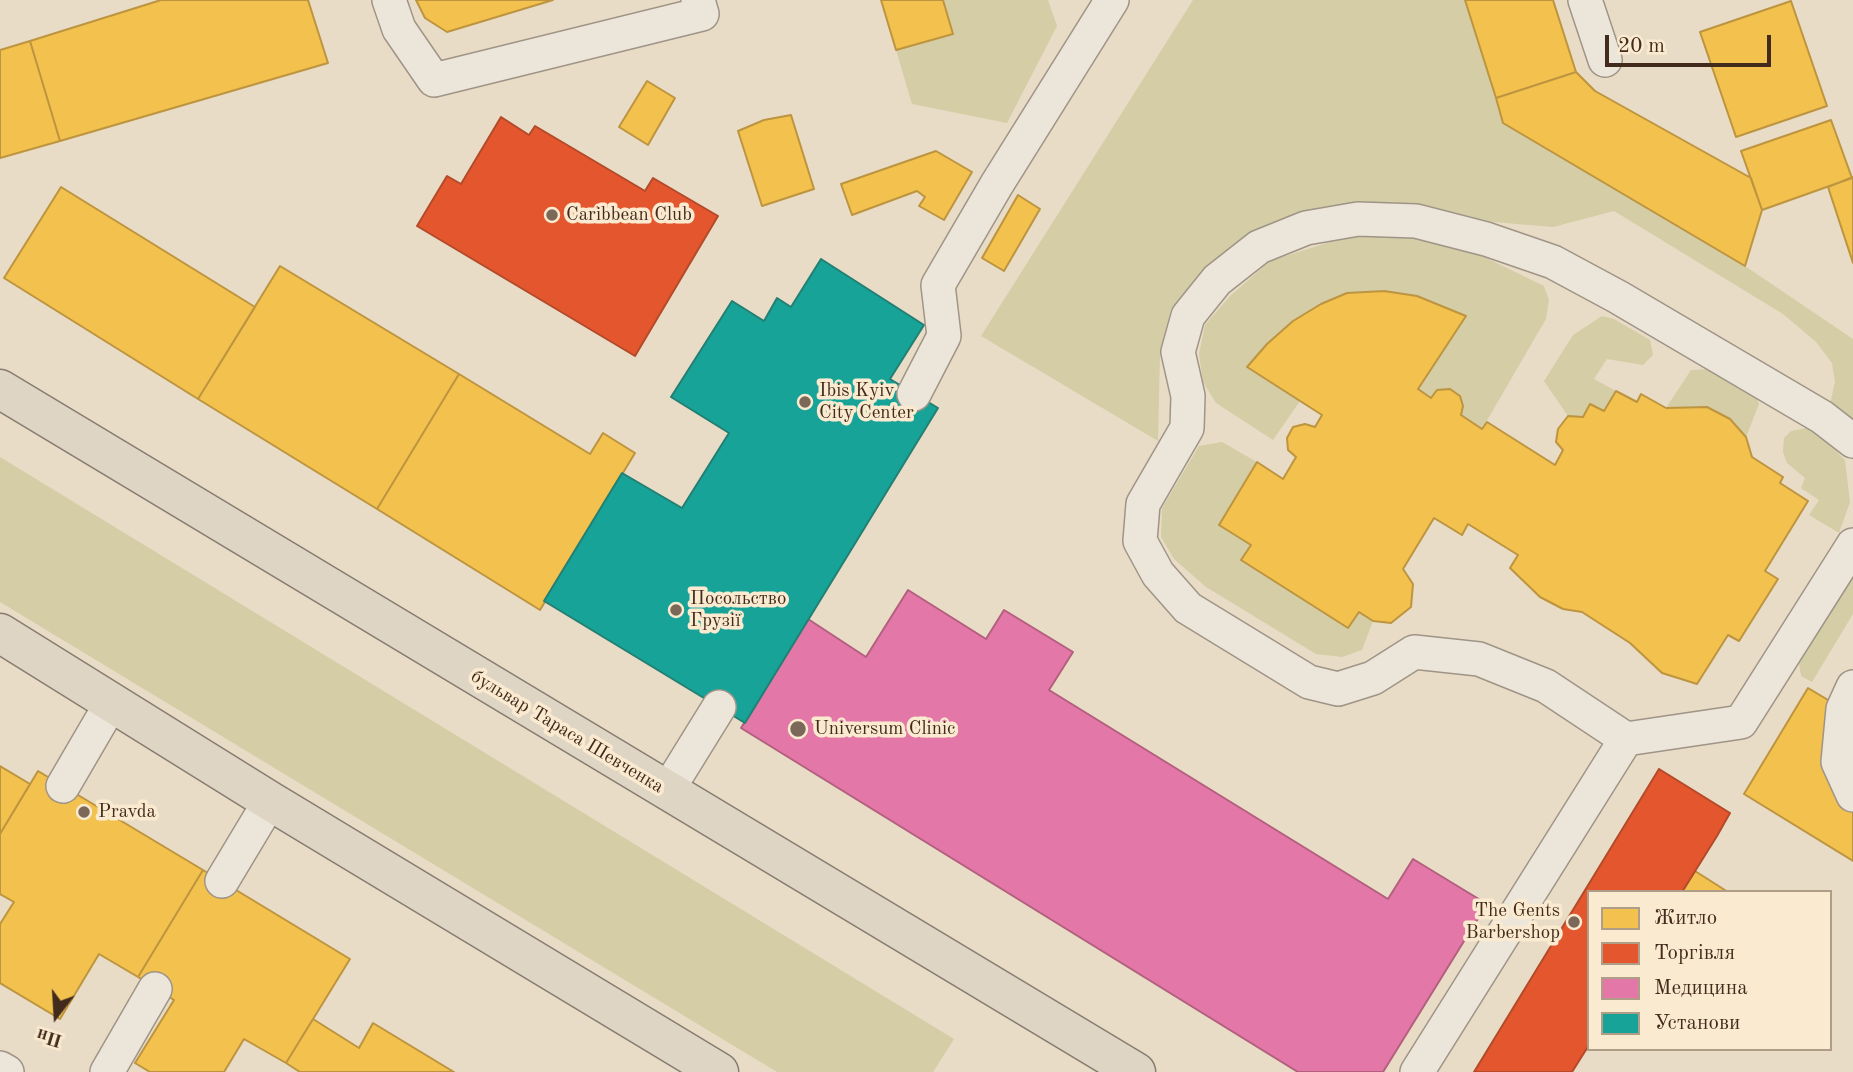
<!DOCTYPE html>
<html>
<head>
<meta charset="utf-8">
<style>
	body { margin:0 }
	#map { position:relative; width:1853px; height:1072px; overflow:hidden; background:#e9dcc6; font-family:"Old Standard TT",serif }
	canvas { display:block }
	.legend { position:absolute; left:1587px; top:890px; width:245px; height:161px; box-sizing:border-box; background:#faead0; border:2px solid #b09d88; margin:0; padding:9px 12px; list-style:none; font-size:21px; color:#422a1d }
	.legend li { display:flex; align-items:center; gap:14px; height:35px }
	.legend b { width:35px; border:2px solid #b09d88 }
	.north { position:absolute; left:21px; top:981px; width:70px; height:70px; -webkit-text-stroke:5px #faead0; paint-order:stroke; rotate:197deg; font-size:19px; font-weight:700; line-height:28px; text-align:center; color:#422a1d }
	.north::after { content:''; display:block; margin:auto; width:24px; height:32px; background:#422a1d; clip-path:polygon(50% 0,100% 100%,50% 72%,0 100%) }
	.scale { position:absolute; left:1605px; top:35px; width:166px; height:32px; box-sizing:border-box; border:4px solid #422a1d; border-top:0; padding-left:9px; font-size:21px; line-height:24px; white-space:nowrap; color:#422a1d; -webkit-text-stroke:5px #faead0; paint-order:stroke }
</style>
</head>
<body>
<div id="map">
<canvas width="1853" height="1072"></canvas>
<ul class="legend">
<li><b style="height:19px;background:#f2c14e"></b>Житло</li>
<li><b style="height:19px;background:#e4572e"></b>Торгівля</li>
<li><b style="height:19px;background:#e377a8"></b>Медицина</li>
<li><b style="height:19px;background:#17a398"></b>Установи</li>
</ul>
<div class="north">Пн</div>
<div class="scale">20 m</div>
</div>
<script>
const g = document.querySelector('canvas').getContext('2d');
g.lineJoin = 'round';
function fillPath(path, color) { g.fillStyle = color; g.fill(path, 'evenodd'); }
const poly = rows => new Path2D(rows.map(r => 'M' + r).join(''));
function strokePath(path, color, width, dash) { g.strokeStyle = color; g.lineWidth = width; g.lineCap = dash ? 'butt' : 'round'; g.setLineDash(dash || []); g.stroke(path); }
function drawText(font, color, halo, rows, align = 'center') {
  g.font = font + ' "Old Standard TT",serif'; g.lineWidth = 7; g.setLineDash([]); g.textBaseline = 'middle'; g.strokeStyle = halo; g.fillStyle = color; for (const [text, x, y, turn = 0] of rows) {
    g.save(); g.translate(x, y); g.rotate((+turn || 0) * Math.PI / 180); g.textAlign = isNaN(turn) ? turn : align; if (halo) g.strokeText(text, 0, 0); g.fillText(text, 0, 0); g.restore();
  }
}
fillPath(poly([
	[943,0,1048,0,1057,26,1007,123,912,104,896,50,953,34],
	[1193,0,1465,0,1503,123,1745,266,1853,339,1853,422,1830,404,1835,382,1832,363,1816,342,1783,314,1614,211,1553,227,1493,222,1421,204,1359,204,1208,269,1171,309,1160,353,1158,441,981,336],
	[1355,234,1408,235,1478,254,1544,286,1549,300,1546,319,1482,429,1461,415,1463,406,1460,396,1450,389,1437,390,1431,398,1418,389,1466,316,1417,296,1384,291,1347,293,1321,304,1293,321,1267,344,1247,368,1300,401,1273,440,1216,403,1203,382,1199,354,1205,325,1230,296,1270,261],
	[1602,316,1614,319,1650,340,1653,355,1643,365,1607,359,1594,379,1616,391,1604,411,1590,404,1583,417,1568,416,1544,381,1573,335],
	[1710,369,1756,395,1759,404,1746,437,1730,419,1707,407,1666,408,1691,370],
	[1806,428,1819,434,1845,460,1850,502,1839,533,1809,515,1819,500,1801,488,1805,478,1787,463,1783,452,1784,438,1791,431],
	[1222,442,1257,462,1219,524,1251,545,1241,560,1348,628,1359,612,1373,621,1362,650,1342,657,1316,654,1206,587,1174,559,1161,537,1162,508,1199,446],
	[0,457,954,1039,933,1072,777,1072,0,602],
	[1853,575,1853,614,1812,682,1801,676,1799,663]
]), '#d4cda6');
const homes = poly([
	[161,0,308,0,328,63,60,141,30,41,161,0],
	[416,0,553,0,447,32,425,18,416,0],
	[881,0,943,0,953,34,896,50,881,0],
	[1465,0,1553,0,1576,72,1496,98,1465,0],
	[1791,1,1827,106,1736,137,1700,32,1791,1],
	[30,41,60,141,0,158,0,50,30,41],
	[1576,72,1595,91,1751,178,1762,210,1745,266,1503,123,1496,98,1576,72],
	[647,81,675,98,648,145,619,127,647,81],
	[791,115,814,189,762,206,738,131,764,120,791,115],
	[1831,120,1852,178,1762,210,1741,151,1831,120],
	[936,151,972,172,944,220,919,206,925,197,917,191,852,215,841,184,936,151],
	[1853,177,1853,263,1828,187,1853,177],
	[61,187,255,307,198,399,4,278,61,187],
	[1018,195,1040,209,1004,271,982,258,1018,195],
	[280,266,459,374,377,509,198,399,280,266],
	[1384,291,1417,296,1466,316,1418,389,1431,398,1437,390,1450,389,1460,396,1463,406,1461,415,1482,429,1487,422,1555,465,1563,450,1556,442,1558,429,1568,416,1583,417,1590,404,1604,411,1616,391,1637,402,1641,394,1666,408,1707,407,1730,419,1746,437,1752,457,1783,477,1780,483,1808,501,1765,571,1778,579,1739,641,1728,635,1697,684,1662,673,1630,643,1582,612,1563,609,1540,597,1510,568,1518,555,1468,524,1462,535,1434,518,1403,569,1413,584,1411,607,1391,623,1373,621,1359,612,1348,628,1241,560,1251,545,1219,525,1257,462,1283,479,1296,457,1288,450,1287,438,1293,427,1305,424,1315,427,1322,415,1247,367,1267,344,1293,321,1321,304,1347,293,1384,291],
	[459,374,590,454,603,433,635,453,540,610,377,509,459,374],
	[1808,688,1853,715,1853,861,1744,794,1808,688],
	[0,766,30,784,0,834,0,766],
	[38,771,203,870,138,977,99,954,60,1019,0,983,0,924,14,902,0,894,0,834,38,771],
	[203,870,350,959,286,1063,244,1039,224,1072,150,1072,135,1063,174,1000,138,977,203,870],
	[1695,871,1728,892,1682,892,1695,871],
	[313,1019,359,1048,373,1023,454,1072,300,1072,286,1063,313,1019]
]);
fillPath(homes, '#f2c14e');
strokePath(homes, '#bd943f', 2);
const shops = poly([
	[501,117,529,135,535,126,645,191,653,178,718,216,635,356,417,226,447,176,461,184,501,117],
	[1659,769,1730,813,1717,836,1682,892,1589,892,1589,1045,1572,1072,1474,1072,1659,769]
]);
fillPath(shops, '#e4572e');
strokePath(shops, '#b34a29', 2);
const health = poly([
	[908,590,986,639,1004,610,1073,652,1049,690,1388,899,1413,859,1487,904,1383,1072,1298,1072,741,728,808,619,866,657,908,590]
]);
fillPath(health, '#e377a8');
strokePath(health, '#b3607e', 2);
const public = poly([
	[821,259,924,325,890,379,938,408,745,723,544,601,622,473,682,508,729,433,671,397,732,301,764,321,777,298,791,307,821,259]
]);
fillPath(public, '#17a398');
strokePath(public, '#247f73', 2);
const service = poly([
	[389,0,399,29,434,80,702,14,698,0],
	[1585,0,1605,60],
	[914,394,944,336,938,285,997,184,1112,0],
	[1853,441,1822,417,1618,297,1553,262,1486,239,1416,221,1358,219,1306,228,1259,247,1217,280,1188,316,1178,352,1188,396,1187,428,1143,504,1140,541,1158,574,1188,608,1309,682,1338,689,1373,678,1414,652,1479,659,1546,686,1626,739,1741,722,1853,545],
	[1853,687,1843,709,1838,762,1853,795],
	[63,786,112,702],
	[667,791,719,707],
	[222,881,270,801],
	[0,1068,7,1072],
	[107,1072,155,989],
	[1417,1072,1626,739]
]);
const primary = poly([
	[0,389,1136,1072],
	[0,633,270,801,719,1072]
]);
strokePath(service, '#9f9486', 36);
strokePath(primary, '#877c70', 41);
strokePath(service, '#ece5da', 33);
strokePath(primary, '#dfd5c5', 38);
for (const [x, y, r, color] of [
	[552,215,7,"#7c6858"],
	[805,402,7,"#7c6858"],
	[676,610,7,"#7c6858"],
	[798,729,9,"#7c6858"],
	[84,812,7,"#7c6858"],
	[1574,922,7,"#7c6858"]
]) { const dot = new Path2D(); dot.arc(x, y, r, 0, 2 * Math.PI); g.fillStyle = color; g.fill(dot); strokePath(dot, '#faead0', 2.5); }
drawText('19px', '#422a1d', '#faead0', [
	["Caribbean Club",566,215],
	["Ibis Kyiv",819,391],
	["City Center",819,413],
	["Посольство",690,599],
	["Грузії",690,621],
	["Universum Clinic",814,729],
	["Pravda",98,812],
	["The Gents",1560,911,"right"],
	["Barbershop",1560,933,"right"]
], 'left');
drawText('19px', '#422a1d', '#faead0', [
	["бульвар Тараса Шевченка",567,732,31]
]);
</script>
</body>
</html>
